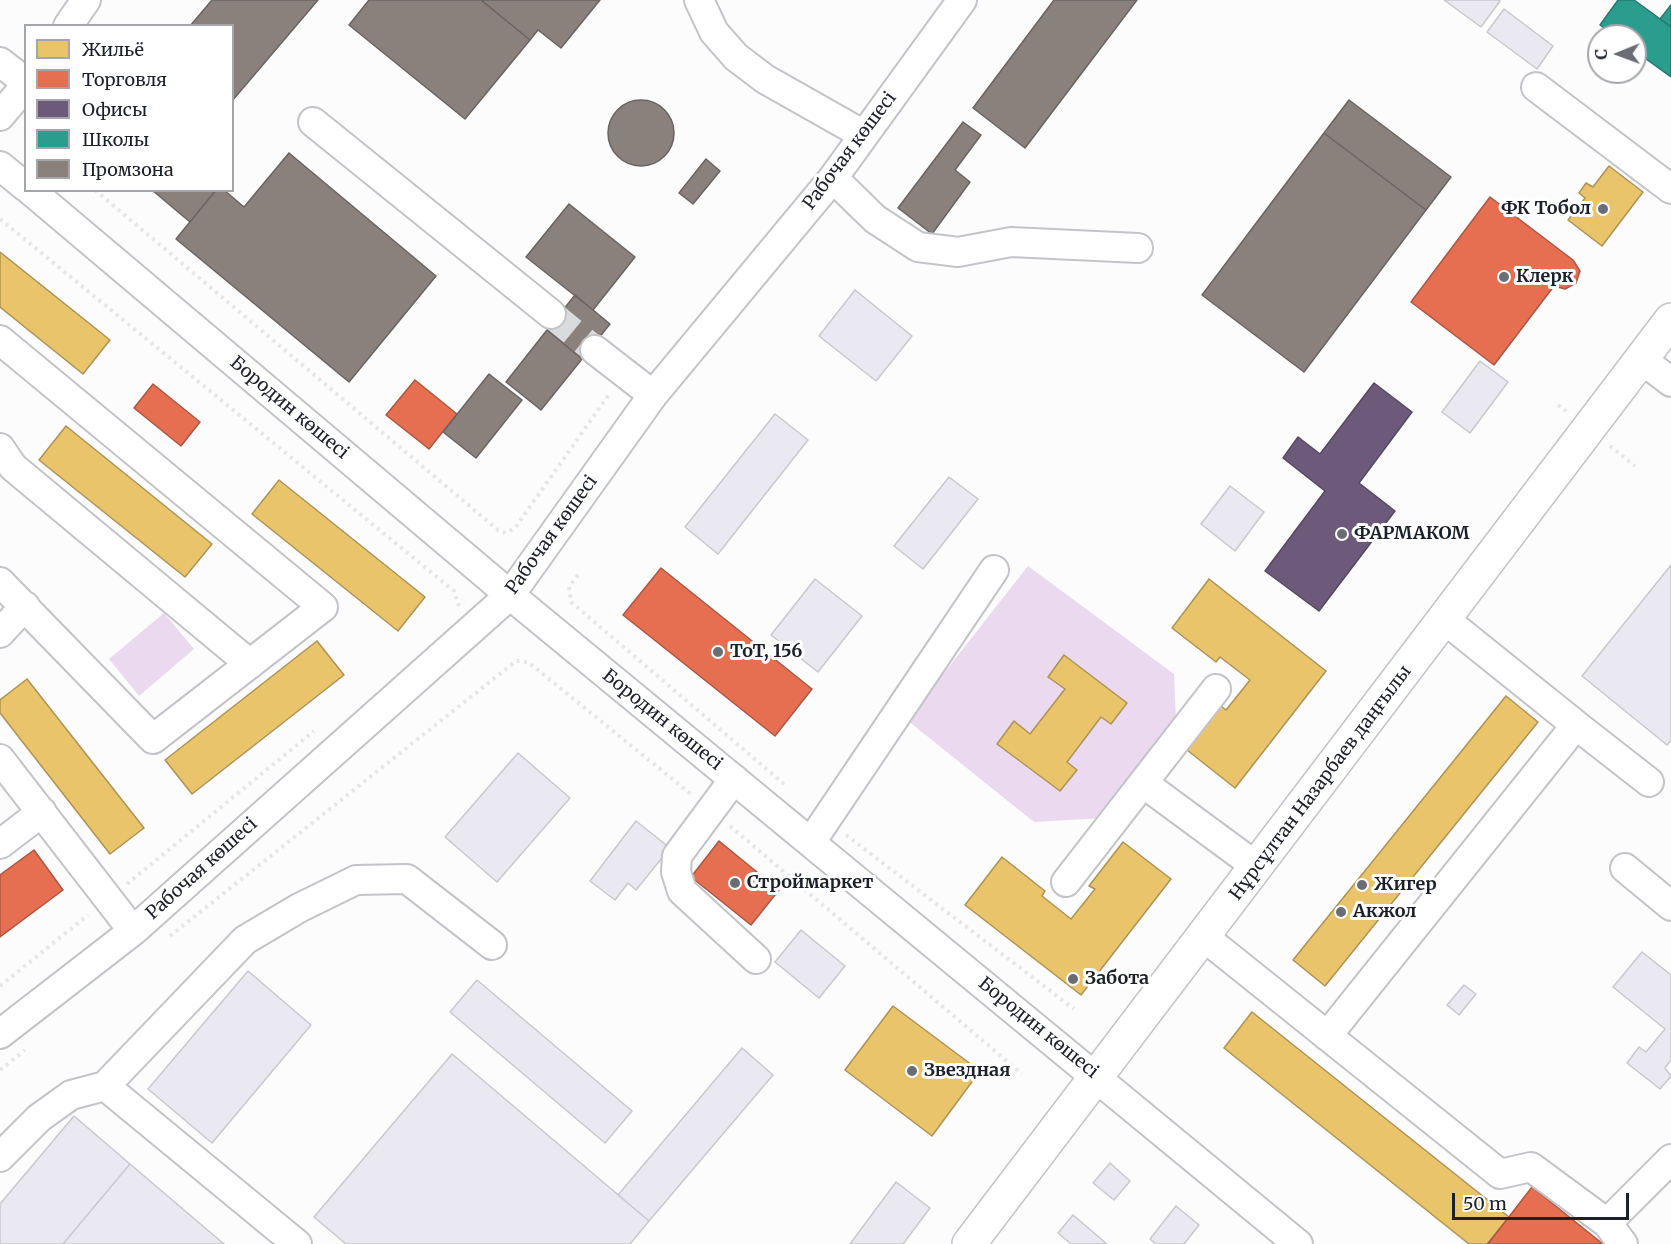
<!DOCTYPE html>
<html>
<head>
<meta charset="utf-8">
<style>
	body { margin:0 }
	#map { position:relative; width:1671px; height:1244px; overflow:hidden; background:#fcfcfc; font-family:Merriweather,serif }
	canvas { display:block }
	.legend { position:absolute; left:24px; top:24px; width:210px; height:168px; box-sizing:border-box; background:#fff; border:2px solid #a4a6aa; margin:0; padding:8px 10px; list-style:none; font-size:18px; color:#1c202a }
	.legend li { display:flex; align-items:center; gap:12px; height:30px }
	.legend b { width:30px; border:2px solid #a4a6aa }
	.north { position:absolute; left:1587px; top:24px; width:60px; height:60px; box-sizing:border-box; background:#fff; border:2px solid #a4a6aa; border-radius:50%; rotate:269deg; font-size:16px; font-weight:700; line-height:24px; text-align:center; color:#1c202a }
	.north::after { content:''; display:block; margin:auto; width:21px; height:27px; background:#6a6d74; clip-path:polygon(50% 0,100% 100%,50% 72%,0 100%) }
	.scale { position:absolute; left:1452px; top:1193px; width:177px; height:27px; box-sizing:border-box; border:3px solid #1c202a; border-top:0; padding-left:8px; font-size:18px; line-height:21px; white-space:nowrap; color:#1c202a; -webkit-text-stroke:4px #fff; paint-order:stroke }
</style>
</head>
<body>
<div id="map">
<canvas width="1671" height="1244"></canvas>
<ul class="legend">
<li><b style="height:16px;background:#e9c46a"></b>Жильё</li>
<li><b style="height:16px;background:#e76f51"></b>Торговля</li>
<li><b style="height:16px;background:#6d597a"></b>Офисы</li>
<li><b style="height:16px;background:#2a9d8f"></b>Школы</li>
<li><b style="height:16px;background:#8a817c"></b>Промзона</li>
</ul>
<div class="north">С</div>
<div class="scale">50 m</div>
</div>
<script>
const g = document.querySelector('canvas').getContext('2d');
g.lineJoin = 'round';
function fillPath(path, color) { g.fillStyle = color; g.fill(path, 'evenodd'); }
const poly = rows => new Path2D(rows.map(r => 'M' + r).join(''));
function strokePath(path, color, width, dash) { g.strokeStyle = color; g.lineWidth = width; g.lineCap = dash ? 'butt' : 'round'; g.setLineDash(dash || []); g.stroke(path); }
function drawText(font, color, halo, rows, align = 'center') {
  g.font = font + ' Merriweather,serif'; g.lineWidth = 6; g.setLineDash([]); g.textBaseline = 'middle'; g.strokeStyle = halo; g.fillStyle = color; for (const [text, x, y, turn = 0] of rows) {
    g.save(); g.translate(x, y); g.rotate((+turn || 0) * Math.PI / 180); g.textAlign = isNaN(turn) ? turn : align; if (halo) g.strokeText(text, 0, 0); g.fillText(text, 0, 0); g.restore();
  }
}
fillPath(poly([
	[1028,566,1174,674,1176,721,1104,818,1034,822,907,720],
	[164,613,194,649,139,696,109,659]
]), '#ebd9ef');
const homes = poly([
	[1609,166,1643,192,1602,246,1568,220,1585,198,1579,193,1586,183,1593,187,1609,166],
	[0,252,110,340,83,374,0,307,0,252],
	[66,426,212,544,185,577,39,460,66,426],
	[279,480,425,597,398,631,252,514,279,480],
	[1209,579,1326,671,1235,788,1187,750,1221,706,1226,710,1250,680,1220,657,1216,662,1172,628,1209,579],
	[317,641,344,675,192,794,165,760,317,641],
	[1064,655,1127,703,1111,724,1101,717,1067,762,1077,770,1060,791,997,744,1014,721,1030,734,1065,689,1048,677,1064,655],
	[27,679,144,828,110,854,0,713,0,700,27,679],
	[1506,696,1538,722,1325,986,1293,960,1506,696],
	[1123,842,1171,879,1081,995,965,905,1002,857,1045,891,1042,896,1071,919,1095,889,1089,886,1123,842],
	[893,1006,980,1071,932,1136,845,1070,893,1006],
	[1252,1012,1509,1217,1487,1244,1469,1244,1224,1048,1252,1012]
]);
fillPath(homes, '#e9c46a');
strokePath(homes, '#ac9357', 1.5);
const shops = poly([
	[1490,197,1573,260,1580,271,1576,283,1565,289,1554,286,1494,365,1411,302,1490,197],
	[415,380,457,414,429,449,386,415,415,380],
	[153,384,200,422,181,446,134,408,153,384],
	[661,568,812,689,775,736,623,615,661,568],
	[719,841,779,890,751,925,691,877,719,841],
	[34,850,63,890,0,937,0,875,34,850],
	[1532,1187,1603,1244,1488,1244,1532,1187]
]);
fillPath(shops, '#e76f51');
strokePath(shops, '#aa5745', 1.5);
const offices = poly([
	[1374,383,1412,412,1359,483,1395,511,1319,611,1265,571,1325,491,1283,458,1298,437,1320,454,1374,383]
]);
fillPath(offices, '#6d597a');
strokePath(offices, '#554862', 1.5);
const schools = poly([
	[1618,0,1634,0,1671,27,1671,77,1635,51,1635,36,1615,36,1600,25,1618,0],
	[1671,5,1671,27,1660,19,1671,5]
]);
fillPath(schools, '#2a9d8f');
strokePath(schools, '#267871', 1.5);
const industry = poly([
	[212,0,318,0,232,101,232,26,190,26,212,0],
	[369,0,481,0,530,40,465,119,349,25,369,0],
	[481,0,600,0,561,48,538,30,530,40,481,0],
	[1054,0,1137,0,1025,148,973,108,1054,0],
	[1349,100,1451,177,1426,210,1324,133,1349,100],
	'608 133a33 33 0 1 1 66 0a33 33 0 1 1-66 0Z',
	[963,122,981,135,955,170,970,182,932,234,898,208,963,122],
	[1324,133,1426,210,1304,372,1202,295,1324,133],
	[289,153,436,276,349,382,176,239,216,190,224,190,244,207,289,153],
	[706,159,720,171,693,204,679,193,706,159],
	[152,190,216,190,190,222,152,190],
	[569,204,635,257,593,310,526,257,569,204],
	[575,295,610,324,582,359,547,330,575,295],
	[547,330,582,359,541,410,506,382,547,330],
	[489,374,522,400,476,458,443,432,489,374]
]);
fillPath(industry, '#8a817c');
strokePath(industry, '#696463', 1.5);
const building = poly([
	[1444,0,1499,0,1500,1,1481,27,1444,0],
	[1504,9,1553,46,1537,69,1487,32,1504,9],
	[855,290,912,336,876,381,819,336,855,290],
	[1480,361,1508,382,1470,433,1442,412,1480,361],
	[775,414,808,440,718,554,685,527,775,414],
	[949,477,978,499,923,569,894,546,949,477],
	[1230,486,1264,512,1235,551,1201,524,1230,486],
	[1671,565,1671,740,1667,745,1582,676,1671,565],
	[815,579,862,616,818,672,771,635,815,579],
	[518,753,570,798,497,882,445,837,518,753],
	[636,821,670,848,636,890,628,883,615,900,590,881,636,821],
	[801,930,845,966,819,998,775,962,801,930],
	[1642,952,1671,975,1671,1060,1665,1068,1671,1076,1660,1089,1627,1063,1639,1047,1646,1052,1665,1029,1613,987,1642,952],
	[248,971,311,1025,212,1143,148,1089,248,971],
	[477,980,632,1111,605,1143,450,1012,477,980],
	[1464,985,1476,994,1459,1015,1447,1005,1464,985],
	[742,1048,773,1075,649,1221,618,1195,742,1048],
	[452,1054,649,1221,630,1244,346,1244,314,1217,452,1054],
	[74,1116,130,1164,63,1244,0,1244,0,1204,74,1116],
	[1110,1163,1130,1181,1114,1200,1093,1183,1110,1163],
	[130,1164,224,1244,63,1244,130,1164],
	[896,1182,930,1208,903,1244,850,1244,896,1182],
	[1176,1206,1199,1225,1184,1244,1156,1244,1150,1239,1176,1206],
	[1073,1215,1107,1244,1071,1244,1058,1233,1073,1215]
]);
fillPath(building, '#eae8f1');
strokePath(building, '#c9c8cd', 1.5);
strokePath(poly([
	[551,314,595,350]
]), '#dadbdc', 28, [28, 14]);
const minor = poly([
	[699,0,714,32,736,57,765,79,864,135],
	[68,26,86,0],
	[0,62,26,82],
	[1536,87,1671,189],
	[0,116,26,85],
	[313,122,551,314],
	[0,166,26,187],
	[833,178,875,219,918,247,958,252,1011,242,1138,248],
	[30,190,510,595,1298,1244],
	[0,340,323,607,153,739,0,582],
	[595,350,653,395],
	[1641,359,1671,382],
	[0,448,13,467,250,664],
	[0,633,25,606],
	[1576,725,1649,782],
	[0,759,133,931],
	[734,779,677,856,676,872,682,891,756,959],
	[1143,783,1257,867],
	[811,842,994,570],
	[0,844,42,812],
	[1625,868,1671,906],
	[1066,882,1216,689],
	[1204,937,1500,1174,1531,1167,1607,1223,1623,1244],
	[0,1034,133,931,510,595,653,395,833,178,962,0],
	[1327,1036,1576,725,1444,619],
	[105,1086,245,940,299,908,356,880,407,879,492,945],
	[0,1157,39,1118,71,1095,105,1086,297,1244],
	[1607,1223,1671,1159]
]);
const major = poly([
	[969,1244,1671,320]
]);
strokePath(minor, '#c3c4c9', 32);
strokePath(major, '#c3c4c9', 36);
strokePath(poly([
	[95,190,498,530,506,533,515,528,610,393],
	[0,219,454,591,459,606],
	[1558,405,1567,412],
	[1610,446,1635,466],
	[578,575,569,587,571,602,784,784],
	[730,826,1022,1074],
	[846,835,1074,1009],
	[127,884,314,731],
	[170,936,516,661,528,662,692,795],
	[0,986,88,915],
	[0,1070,25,1050]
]), '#e6e6e6', 4, [3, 4.5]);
strokePath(minor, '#fff', 28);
strokePath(major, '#fff', 33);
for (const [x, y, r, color] of [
	[1603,209,6,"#6a6d74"],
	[1504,277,6,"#6a6d74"],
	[1342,534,6,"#6a6d74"],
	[718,652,6,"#6a6d74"],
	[735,883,6,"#6a6d74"],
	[1362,885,6,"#6a6d74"],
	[1341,912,6,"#6a6d74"],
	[1073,979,6,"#6a6d74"],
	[912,1071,6,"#6a6d74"]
]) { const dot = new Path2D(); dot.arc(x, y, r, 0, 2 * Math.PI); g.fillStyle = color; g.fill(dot); strokePath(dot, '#fff', 2); }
drawText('18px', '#1c202a', '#fff', [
	["Рабочая көшесі",850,151,-53],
	["Бородин көшесі",289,408,40],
	["Рабочая көшесі",552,535,-54],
	["Бородин көшесі",662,720,39],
	["Нұрсұлтан Назарбаев даңғылы",1321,783,-53],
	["Рабочая көшесі",202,869,-42],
	["Бородин көшесі",1038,1028,39]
]);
drawText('bold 18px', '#1c202a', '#fff', [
	["ФК Тобол",1591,209,"right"],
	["Клерк",1516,277],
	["ФАРМАКОМ",1354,534],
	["ТоТ, 156",730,652],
	["Строймаркет",747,883],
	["Жигер",1374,885],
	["Акжол",1353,912],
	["Забота",1085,979],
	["Звездная",924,1071]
], 'left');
</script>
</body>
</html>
